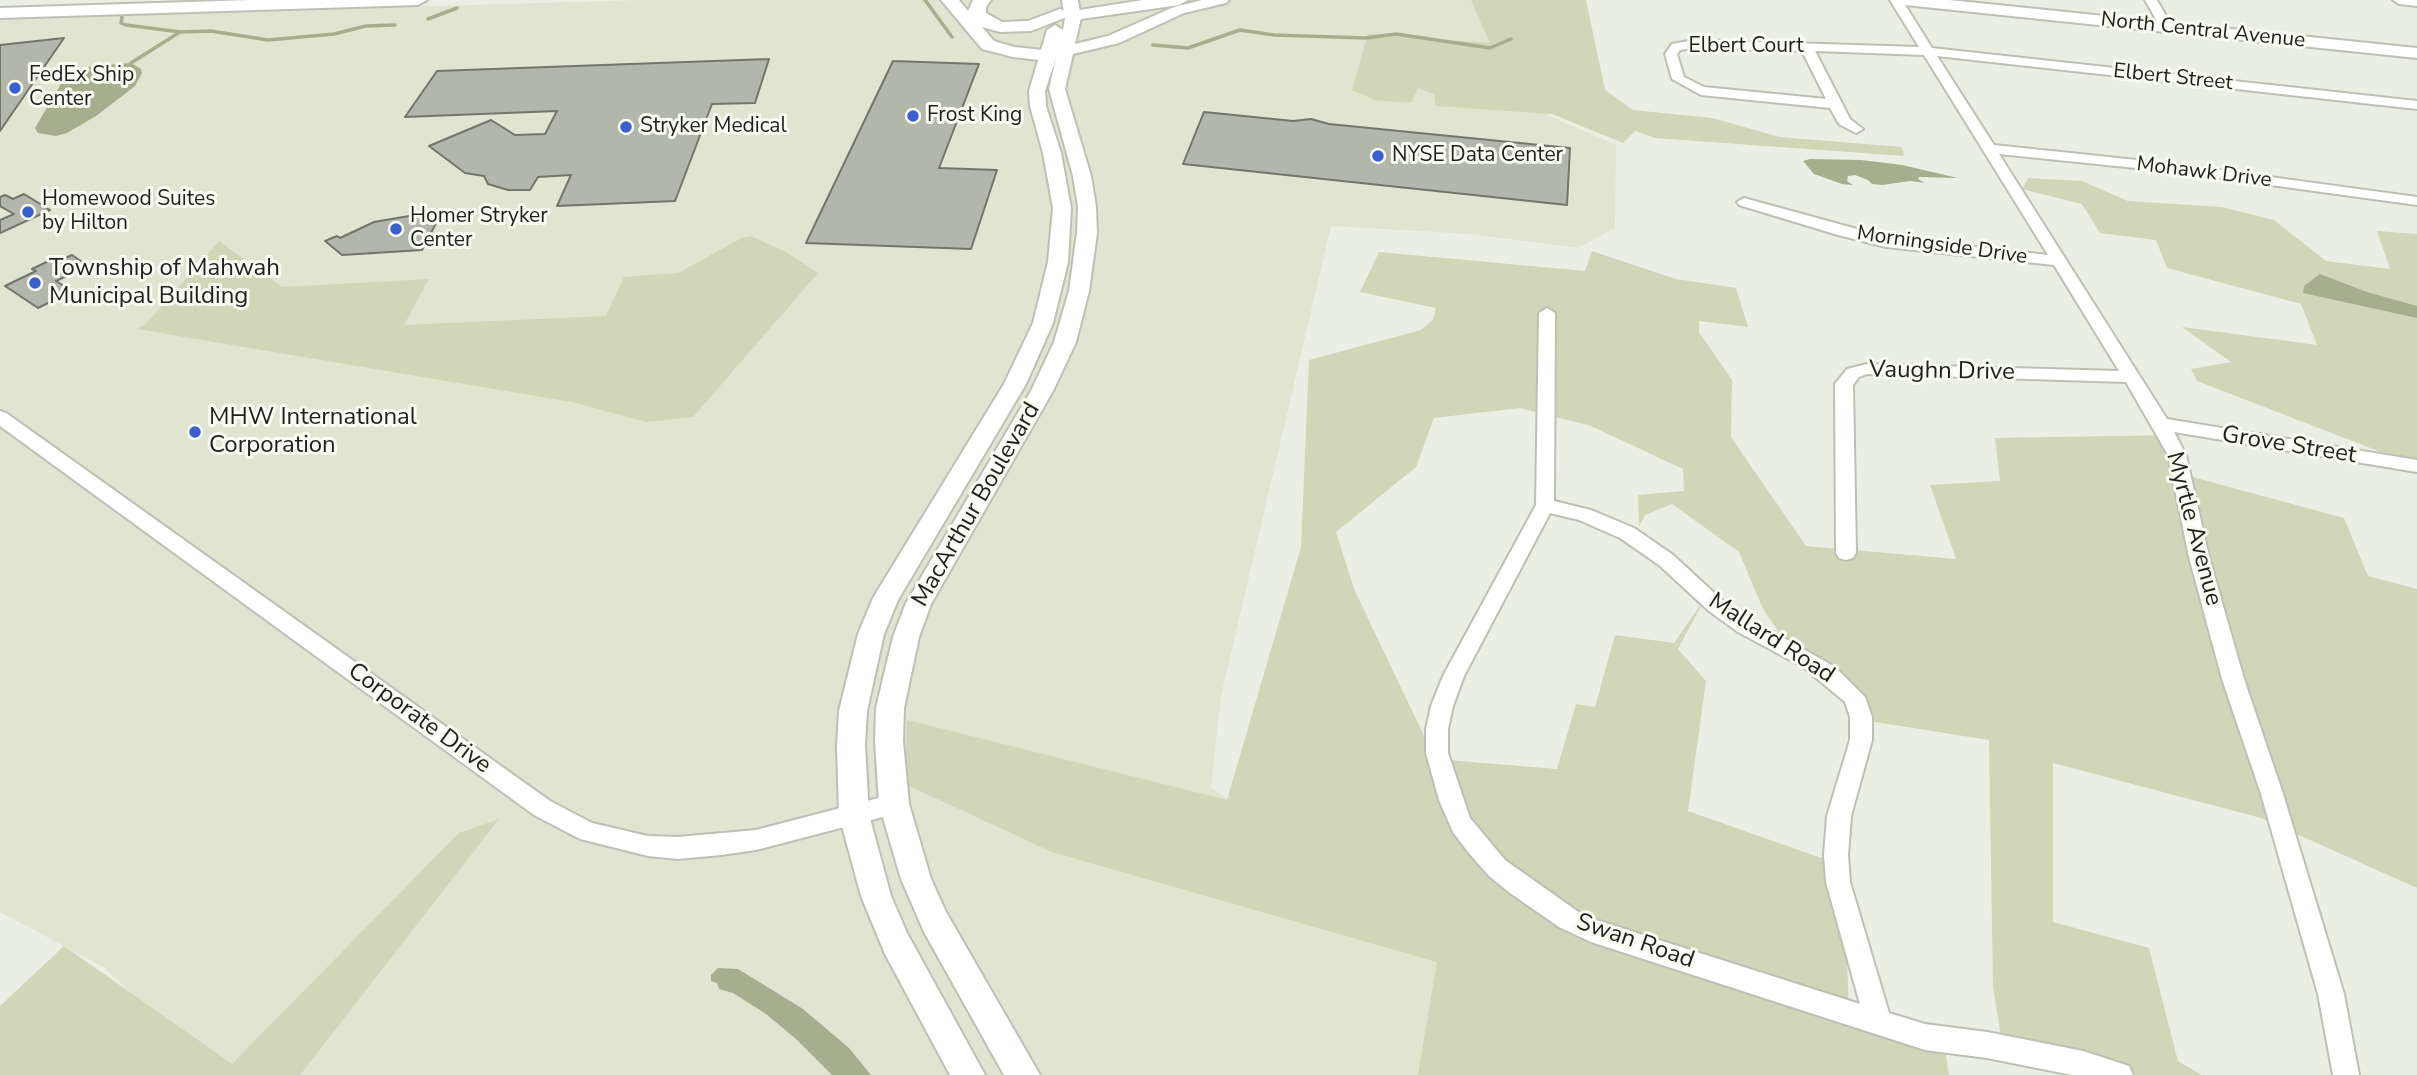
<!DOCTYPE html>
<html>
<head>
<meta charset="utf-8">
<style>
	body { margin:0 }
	canvas { display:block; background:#ebeee2 }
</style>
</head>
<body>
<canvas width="2417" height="1075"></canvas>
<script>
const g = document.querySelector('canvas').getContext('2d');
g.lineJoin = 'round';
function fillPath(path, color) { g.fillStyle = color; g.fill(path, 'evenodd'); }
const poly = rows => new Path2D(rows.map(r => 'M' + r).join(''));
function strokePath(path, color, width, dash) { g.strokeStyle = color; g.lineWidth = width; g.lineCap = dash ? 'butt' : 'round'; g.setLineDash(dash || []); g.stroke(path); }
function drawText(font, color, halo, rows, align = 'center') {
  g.font = font + ' "Nunito Sans",sans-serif'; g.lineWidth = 6; g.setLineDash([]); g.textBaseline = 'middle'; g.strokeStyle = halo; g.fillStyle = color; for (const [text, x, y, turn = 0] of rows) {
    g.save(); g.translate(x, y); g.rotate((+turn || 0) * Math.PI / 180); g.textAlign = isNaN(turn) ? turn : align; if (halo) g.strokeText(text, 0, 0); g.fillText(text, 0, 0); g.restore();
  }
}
fillPath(poly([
	[641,0,1500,0,1521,39,1547,115,1616,145,1615,228,1578,248,1471,234,1331,226,1221,696,1211,788,1446,943,1435,1075,217,1075,105,968,0,912,0,19]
]), '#e0e4d1');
fillPath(poly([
	[1471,0,1586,0,1605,90,1633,110,1712,118,1780,137,1902,147,1904,156,1655,138,1635,131,1623,143,1552,114,1436,106,1434,94,1418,88,1411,103,1375,100,1352,90,1368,34,1490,43],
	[2028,178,2082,181,2128,201,2222,207,2274,220,2326,261,2390,269,2377,231,2417,234,2417,466,2197,381,2191,369,2231,362,2182,327,2317,345,2301,304,2167,268,2156,240,2100,233,2082,204,2022,189],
	[751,236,786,252,818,273,693,417,646,422,572,402,137,329,146,324,219,241,282,287,429,279,404,325,606,316,624,277,678,273,742,238],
	[1592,251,1676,279,1736,288,1748,327,1699,321,1699,332,1732,380,1731,437,1806,546,1956,559,1930,485,2000,481,1995,438,2179,435,2189,476,2344,518,2368,576,2417,589,2417,888,2261,818,2053,763,2053,922,2149,948,2178,1061,2202,1075,2133,1075,2131,1066,2001,1036,1993,987,1989,740,1869,721,1783,638,1763,609,1739,552,1672,504,1645,515,1639,527,1638,495,1684,491,1683,469,1591,426,1520,408,1434,418,1416,467,1336,532,1354,589,1435,759,1557,769,1576,704,1595,707,1615,635,1674,643,1706,597,1678,649,1706,681,1688,811,1844,866,1849,1016,1944,1045,1949,1075,1418,1075,1437,962,1052,852,905,784,907,720,1227,800,1301,547,1309,360,1421,330,1433,320,1436,308,1360,292,1379,252,1585,271],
	[499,819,300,1075,0,1075,0,1006,64,946,232,1064,459,833]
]), '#d0d6b7');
fillPath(poly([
	[131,63,141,69,142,73,135,86,96,116,67,133,56,136,38,133,35,128,66,75,92,66],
	[1810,159,1861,160,1902,165,1958,178,1919,177,1918,179,1925,183,1910,181,1882,185,1872,184,1868,180,1855,175,1848,176,1847,181,1853,185,1842,184,1814,174,1803,161],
	[2320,274,2367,292,2417,306,2417,318,2303,293,2304,286],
	[718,968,738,969,803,1009,849,1048,871,1075,832,1075,796,1039,766,1014,733,993,719,989,717,983,711,981,711,975]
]), '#a7ae8d');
strokePath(poly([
	[925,0,952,37],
	[122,17,121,23,126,25,180,32,131,63],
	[428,19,457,8],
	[180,32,211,31,268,40,334,34,366,26,395,25],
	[1153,45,1188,48,1240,30,1274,35,1366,38,1396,34,1490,48,1511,39]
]), '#a7ae8d', 3.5);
const building = poly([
	[64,38,0,131,0,45,64,38],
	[769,59,755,103,712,104,675,201,557,206,571,175,538,177,530,190,508,190,488,184,484,176,465,173,429,146,491,120,515,135,545,134,557,111,405,117,437,71,769,59],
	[893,61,979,64,939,168,997,170,971,249,806,243,893,61],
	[1204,112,1293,121,1311,119,1329,124,1570,148,1567,205,1183,164,1204,112],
	[24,194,50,210,0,233,0,220,14,214,0,206,0,197,5,195,13,199,24,194],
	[442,212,422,250,342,255,325,241,337,236,340,238,374,222,409,216,411,214,442,212],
	[72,255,88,266,56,281,72,291,38,308,5,286,36,271,32,269,55,258,59,261,72,255]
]);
fillPath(building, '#b3b6ab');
strokePath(building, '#73766b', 2);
const minor = poly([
	[1890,0,1902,0,1932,48,2417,101,2417,109,1937,56,1994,145,2175,164,2417,197,2417,205,2175,172,1999,154,2167,419,2417,460,2417,472,2174,432,2186,455,2209,557,2244,679,2283,794,2344,994,2359,1075,2333,1075,2318,994,2261,794,2222,679,2189,557,2168,455,2126,382,1867,374,1859,377,1853,385,1856,553,1853,558,1846,560,1839,558,1836,553,1835,384,1847,369,1867,364,2119,371,2054,265,1886,247,1838,235,1739,205,1737,202,1744,198,1886,237,2048,255,1924,55,1815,51,1850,119,1863,129,1856,133,1839,124,1830,108,1701,95,1672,79,1665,54,1672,44,1694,40,1919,47,1890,0],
	[1694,48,1802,51,1826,99,1704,87,1684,77,1677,54,1680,50,1694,48],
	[2145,0,2157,0,2172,27,2170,30,2162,30,2145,0],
	[2393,0,2417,0,2417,6,2399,4,2393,0],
	[1547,308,1555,313,1554,501,1591,510,1634,528,1673,555,1723,601,1752,620,1835,667,1865,697,1872,717,1872,740,1851,816,1848,855,1850,882,1889,1013,1925,1024,1987,1032,2083,1051,2129,1066,2133,1075,2072,1075,1987,1058,1925,1050,1591,942,1559,927,1510,893,1489,876,1468,852,1453,832,1439,800,1426,753,1426,729,1431,706,1443,676,1536,505,1539,313,1547,308],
	[1550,513,1579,520,1620,538,1659,565,1709,611,1738,632,1803,667,1845,702,1850,717,1850,740,1827,816,1824,855,1826,882,1860,1004,1596,920,1577,911,1505,860,1470,818,1448,753,1448,729,1453,706,1464,676,1550,513],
	[0,411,6,413,550,801,592,823,648,836,678,837,756,830,894,794,902,797,905,804,902,811,894,814,756,850,721,855,678,859,648,856,580,839,534,815,0,426,0,411]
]);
const major = poly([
	[1062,0,1078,0,1081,18,1075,44,1108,36,1174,7,1202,0,1229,0,1226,3,1184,13,1119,43,1073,54,1065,89,1091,176,1096,207,1097,233,1089,291,1076,342,1054,389,931,604,919,637,904,708,903,741,909,804,931,879,946,912,1040,1075,1004,1075,924,932,901,879,879,804,875,741,876,708,893,637,906,603,1032,389,1054,342,1069,291,1077,233,1078,207,1073,176,1049,89,1056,58,1045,91,1046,106,1061,153,1071,208,1068,262,1053,323,1026,384,898,600,884,634,867,711,865,746,869,815,891,896,907,933,985,1075,950,1075,885,954,861,896,839,815,837,746,839,711,858,634,873,598,1004,384,1033,323,1048,262,1053,208,1043,153,1030,106,1029,91,1047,30,1055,25,1063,30,1065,18,1062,0],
	[1897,0,1949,0,2417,48,2417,58,1905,5,1897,0]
]);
const highway = poly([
	[250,0,427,0,418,5,0,18,0,8,250,0],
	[941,0,959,0,968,11,973,0,991,0,986,7,986,13,1002,22,1028,21,1060,9,1067,12,1143,0,1188,0,1179,5,1074,20,1067,17,1031,31,1000,32,982,27,994,41,1014,47,1054,51,1057,55,1048,61,1013,57,982,49,941,0]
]);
strokePath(minor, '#bdc0b4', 4);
strokePath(major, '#bdc0b4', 4);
strokePath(highway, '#bdc0b4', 4);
fillPath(minor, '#fff');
fillPath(major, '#fff');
fillPath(highway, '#fff');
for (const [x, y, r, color] of [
	[15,88,7,"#3c5fd0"],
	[913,116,7,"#3c5fd0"],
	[626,127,7,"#3c5fd0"],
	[1378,156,7,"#3c5fd0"],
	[28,212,7,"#3c5fd0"],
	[396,229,7,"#3c5fd0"],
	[35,283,7,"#3c5fd0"],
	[195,432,7,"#3c5fd0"]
]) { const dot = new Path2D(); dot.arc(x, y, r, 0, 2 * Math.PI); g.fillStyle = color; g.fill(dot); strokePath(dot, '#f8fbef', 2.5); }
drawText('21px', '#1f201c', '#f8fbef', [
	["North Central Avenue",2203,31,6],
	["Elbert Court",1746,47],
	["Elbert Street",2173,78,6],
	["Mohawk Drive",2204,173,7],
	["Morningside Drive",1942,246,8]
]);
drawText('21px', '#1f201c', '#f8fbef', [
	["FedEx Ship",29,76],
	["Center",29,100],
	["Frost King",927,116],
	["Stryker Medical",640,127],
	["NYSE Data Center",1392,156],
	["Homewood Suites",42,200],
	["by Hilton",42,224],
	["Homer Stryker",410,217],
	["Center",410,241]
], 'left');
drawText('24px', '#1f201c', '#f8fbef', [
	["Township of Mahwah",49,269],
	["Municipal Building",49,297],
	["MHW International",209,418],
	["Corporation",209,446]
], 'left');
drawText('24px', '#1f201c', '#f8fbef', [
	["Vaughn Drive",1942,372,1],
	["Grove Street",2289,446,9],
	["MacArthur Boulevard",977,505,-60],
	["Myrtle Avenue",2193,529,75],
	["Mallard Road",1771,639,33],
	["Corporate Drive",419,719,36],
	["Swan Road",1635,942,19]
]);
</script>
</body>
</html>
